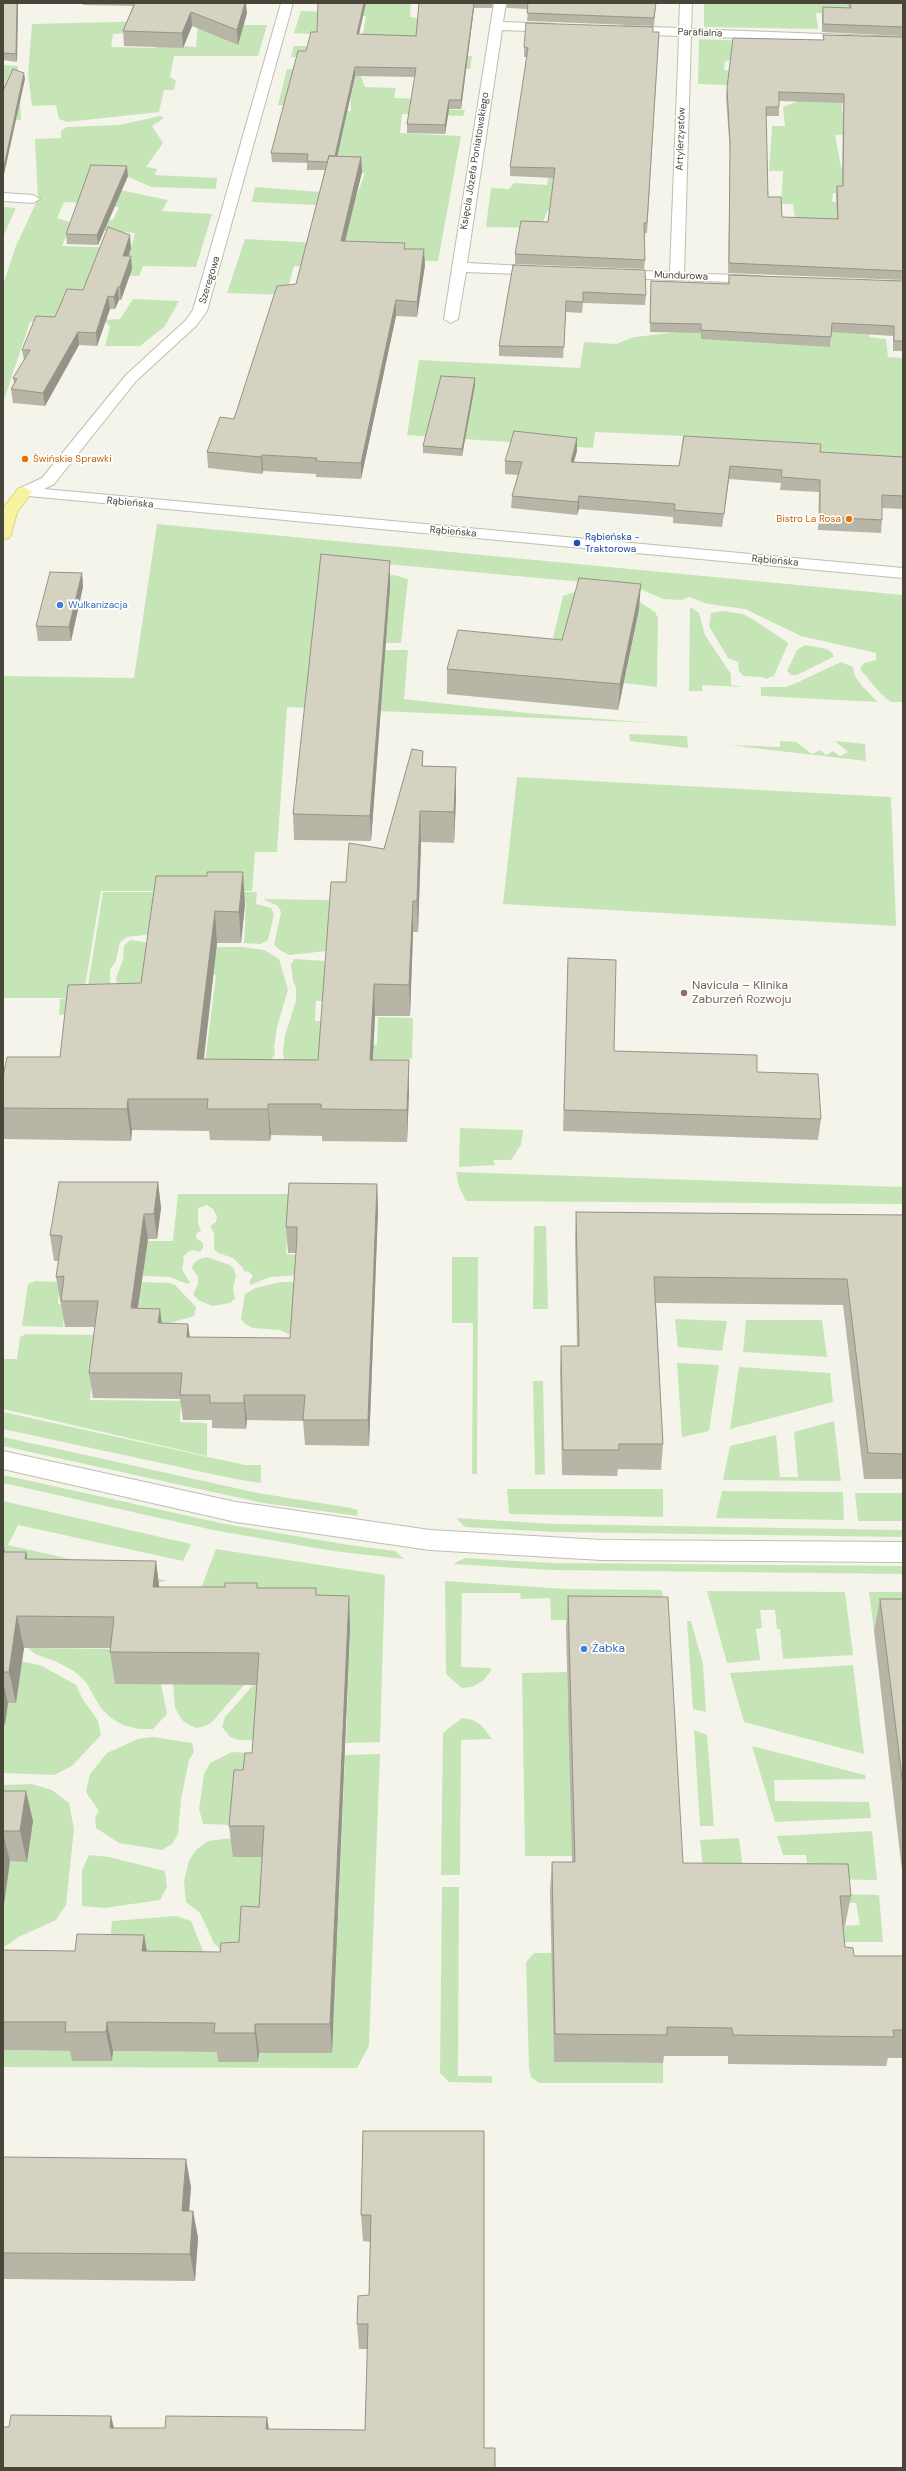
<!DOCTYPE html>
<html>
<head>
<meta charset="utf-8">
<style>
	body { margin:0 }
	#map { position:relative; width:906px; height:2471px; overflow:hidden; background:#f4f4eb; font-family:"DM Sans",sans-serif }
	canvas { display:block }
	.frame { position:absolute; inset:0; border:4px solid #484639; pointer-events:none }
</style>
</head>
<body>
<div id="map">
<canvas width="906" height="2471"></canvas>
<div class="frame"></div>
</div>
<script>
const g = document.querySelector('canvas').getContext('2d');
g.lineJoin = 'round';
function fillPath(path, color) { g.fillStyle = color; g.fill(path, 'evenodd'); }
const poly = rows => new Path2D(rows.map(r => 'M' + r).join(''));
function strokePath(path, color, width, dash) { g.strokeStyle = color; g.lineWidth = width; g.lineCap = dash ? 'butt' : 'round'; g.setLineDash(dash || []); g.stroke(path); }
function drawText(font, color, halo, rows, align = 'center') {
  g.font = font + ' "DM Sans",sans-serif'; g.lineWidth = 3.5; g.setLineDash([]); g.textBaseline = 'middle'; g.strokeStyle = halo; g.fillStyle = color; for (const [text, x, y, turn = 0] of rows) {
    g.save(); g.translate(x, y); g.rotate((+turn || 0) * Math.PI / 180); g.textAlign = isNaN(turn) ? turn : align; if (halo) g.strokeText(text, 0, 0); g.fillText(text, 0, 0); g.restore();
  }
}
fillPath(poly([
	[364,3,411,3,410,17,422,19,434,57,472,56,470,69,394,67,361,76,365,87,396,88,394,98,424,99,422,109,465,110,463,116,402,114,400,133,461,136,438,261,412,261,345,269,294,266,286,295,227,293,245,239,336,244,314,215,315,207,353,206,365,173,334,171,338,154,309,155,339,112,351,111,350,87,320,106,278,105,287,69,311,70,315,58,291,57,294,46,361,46,366,16,359,16,335,36,294,33,301,11,360,13],
	[704,3,849,3,849,7,873,15,816,13,818,29,704,27],
	[154,21,158,31,113,34,111,47,155,48,156,44,196,47,198,25,267,25,258,56,174,56,170,77,176,81,174,90,164,90,159,112,67,122,59,119,56,105,32,106,28,74,32,24],
	[699,39,772,42,739,59,725,61,724,70,843,75,842,113,857,115,858,134,835,135,841,167,861,169,863,193,833,193,832,202,885,205,883,217,796,227,793,204,781,204,783,171,769,171,772,126,785,126,783,107,804,99,756,86,698,84],
	[3,65,18,66,21,120,3,119],
	[160,116,164,118,152,126,163,143,146,167,157,169,155,175,217,178,216,189,151,187,117,172,115,189,168,200,162,211,212,214,196,267,143,266,139,276,97,274,83,296,56,322,30,322,3,403,3,285,15,248,38,199,35,139,61,138,61,131,67,127,120,125],
	[64,202,83,203,119,207,113,220,99,220,100,217,70,222,57,218],
	[94,230,135,233,131,248,62,246,68,232],
	[551,159,570,212,547,211,541,228,486,227,491,188,509,189,514,183,547,185],
	[255,187,320,192,316,205,252,202],
	[3,207,16,208,3,237],
	[869,295,869,337,886,339,888,357,903,358,903,459,681,447,683,436,595,432,593,448,407,435,419,360,580,368,584,342,616,344,634,337,680,332],
	[133,299,179,301,165,326,140,346,105,346,110,327,104,320,120,319],
	[157,524,903,595,903,702,891,702,881,694,860,669,864,663,876,660,876,653,801,636,745,609,708,604,689,597,682,600,663,599,638,588,615,585,375,563,385,650,408,650,404,699,527,713,653,723,287,707,277,852,255,852,252,891,101,891,83,998,3,998,3,676,134,678],
	[394,575,408,579,401,643,385,643,384,576],
	[575,592,635,599,655,612,658,618,657,687,624,683,639,609,564,657,549,655,563,596],
	[690,607,699,613,705,635,731,674,731,685,743,687,702,685,702,691,689,691],
	[723,611,743,614,754,620,787,642,788,644,774,676,765,679,763,677,743,676,739,671,738,662,728,658,709,626,711,613],
	[805,645,827,649,833,654,833,657,797,675,791,675,787,671,797,650],
	[841,662,853,667,855,676,862,686,878,702,761,696,761,687,785,687,794,684],
	[629,734,687,736,688,748,630,741],
	[780,741,796,742,812,754,820,750,826,755,833,751,840,756,848,752,835,741,865,744,866,761,728,745,780,747],
	[517,777,891,797,896,926,503,904],
	[103,892,257,892,256,904,271,908,274,914,268,940,260,944,244,943,246,902,208,902,152,934,127,937,120,942,116,961,110,970,110,987,98,1014,59,1015,60,999,86,998],
	[263,899,329,900,327,951,289,955,281,951,274,945,281,912,278,906],
	[130,940,151,943,141,1019,118,989,116,978,123,960,124,946],
	[212,947,242,947,264,950,279,959,288,990,277,1027,274,1048,275,1055,271,1059,205,1062,216,975,208,974],
	[294,959,325,961,323,1001,316,1001,315,1021,322,1021,321,1044,377,1045,378,1017,413,1018,412,1059,284,1061,283,1053,285,1035,296,1001,296,988,293,981,291,965],
	[460,1128,523,1130,521,1145,511,1160,493,1160,495,1165,459,1167],
	[456,1172,903,1187,903,1204,466,1201,459,1187],
	[178,1194,289,1194,286,1254,295,1255,295,1264,302,1275,270,1277,250,1285,250,1280,253,1276,248,1271,245,1272,242,1267,233,1258,218,1253,214,1249,214,1233,210,1226,216,1222,217,1217,213,1209,207,1205,198,1208,198,1223,201,1231,197,1233,196,1238,203,1243,203,1248,200,1252,193,1250,188,1252,183,1257,184,1260,182,1269,190,1283,187,1284,170,1277,143,1276,143,1273,138,1273,142,1241,173,1241],
	[534,1226,546,1226,548,1309,533,1309],
	[207,1257,230,1265,234,1269,236,1275,233,1289,235,1299,230,1303,213,1306,198,1300,193,1294,198,1284,198,1277,192,1268,194,1263,199,1259],
	[452,1257,478,1257,477,1474,472,1474,473,1323,452,1323],
	[35,1281,60,1282,58,1304,65,1305,63,1327,22,1326,28,1284],
	[142,1282,170,1283,175,1285,196,1307,194,1316,163,1325,136,1327],
	[280,1282,294,1282,299,1339,280,1330,253,1328,245,1324,241,1319,245,1294,255,1288],
	[675,1319,727,1321,722,1351,678,1347],
	[746,1320,822,1320,827,1357,743,1352],
	[26,1334,98,1335,90,1400,181,1401,180,1422,207,1423,207,1456,3,1409,3,1359,17,1359,20,1337],
	[677,1363,719,1365,709,1431,682,1437],
	[739,1367,830,1373,833,1402,730,1429],
	[533,1381,543,1381,545,1474,535,1475],
	[3,1412,245,1465,261,1465,261,1483,235,1479,3,1429],
	[834,1421,841,1481,723,1480,730,1446,776,1435,780,1477,798,1477,794,1432],
	[3,1437,258,1493,351,1508,357,1510,358,1516,263,1503,3,1446],
	[3,1475,225,1524,349,1545,395,1551,404,1559,333,1551,213,1530,3,1483],
	[507,1489,663,1489,663,1517,509,1514],
	[722,1491,843,1492,844,1520,716,1518],
	[855,1493,903,1493,903,1521,858,1521],
	[3,1501,191,1544,183,1561,18,1525,8,1545,168,1581,115,1588,3,1571],
	[456,1518,555,1524,903,1530,903,1537,555,1532,465,1527],
	[216,1549,385,1575,380,1742,346,1743,350,1628,199,1594],
	[465,1558,551,1563,903,1566,903,1574,551,1570,453,1564],
	[445,1581,566,1589,662,1590,664,1622,551,1620,550,1598,521,1599,520,1593,462,1593,461,1667,491,1668,491,1671,484,1680,472,1687,462,1688,446,1674],
	[707,1591,845,1592,853,1655,783,1659,780,1629,777,1629,775,1610,760,1610,762,1628,756,1629,760,1660,727,1663],
	[869,1592,903,1592,903,1631,874,1631],
	[687,1621,691,1621,703,1664,706,1712,693,1709],
	[28,1648,119,1649,115,1684,161,1684,167,1714,153,1729,139,1729,123,1725,111,1718,100,1707,86,1682,74,1671,57,1662,35,1654],
	[22,1661,42,1666,76,1685,82,1698,98,1721,101,1735,72,1766,54,1775,3,1773,3,1725,5,1725,8,1703,16,1703],
	[853,1665,864,1754,744,1722,730,1673],
	[567,1672,568,1714,577,1714,570,1762,572,1856,525,1856,522,1673],
	[251,1677,212,1722,205,1726,196,1728,189,1725,182,1720,175,1708,173,1684],
	[255,1683,263,1683,275,1741,238,1740,230,1737,222,1727,225,1717],
	[462,1718,473,1720,481,1725,492,1739,461,1740,460,1875,441,1875,443,1733],
	[694,1730,707,1735,714,1826,700,1826],
	[153,1737,192,1743,194,1752,189,1760,181,1799,178,1834,172,1844,162,1850,119,1843,96,1828,95,1817,99,1811,86,1792,90,1774,107,1753,138,1739],
	[752,1746,865,1775,866,1779,774,1780,775,1801,869,1802,871,1818,775,1822],
	[232,1752,274,1754,235,1825,203,1824,199,1809,204,1774,210,1763],
	[380,1754,369,2046,357,2068,3,2067,3,2050,73,2051,112,2061,113,2051,219,2052,258,2062,259,2053,332,2053,345,1755],
	[32,1784,52,1790,69,1803,74,1829,66,1905,56,1920,19,1937,3,1948,3,1912,10,1861,27,1861,3,1822,3,1785],
	[872,1831,877,1880,809,1879,806,1855,783,1855,777,1836],
	[232,1838,267,1857,263,1936,243,1972,214,1943,200,1913,186,1902,184,1881,189,1861,196,1850,208,1841],
	[739,1838,744,1878,704,1877,700,1840],
	[89,1855,109,1857,165,1871,167,1887,160,1900,104,1908,82,1906,82,1870],
	[442,1887,459,1887,458,2076,492,2076,492,2083,449,2082,440,2073],
	[841,1894,879,1895,883,1942,835,1942,833,1926,860,1925,856,1903,842,1902],
	[176,1916,191,1921,203,1951,210,1981,108,1964,112,1921],
	[534,1953,552,1953,554,2062,663,2063,663,2083,539,2083,531,2077,529,2069,526,1962]
]), '#c6e5b7');
const minor = poly([
	[281,3,293,3,207,311,196,326,136,381,54,484,44,489,903,568,903,578,18,495,16,492,18,489,42,478,126,375,186,320,193,310,281,3],
	[494,3,506,3,503,22,555,24,561,28,555,32,502,30,467,263,543,267,550,271,543,275,466,272,458,319,451,323,444,319,494,3],
	[680,3,692,3,691,29,903,37,903,45,691,36,684,273,759,276,764,277,766,280,764,283,615,278,608,274,615,270,670,272,679,36,624,34,618,30,624,26,679,28,680,3],
	[3,193,33,195,40,199,33,203,3,201,3,193],
	[3,1451,236,1502,430,1530,602,1540,903,1542,903,1562,602,1560,430,1550,236,1522,3,1469,3,1451]
]);
const major = poly([
	[24,487,32,492,17,512,11,534,9,538,3,539,3,508,18,489,24,487]
]);
strokePath(minor, '#bfbeae', 2);
strokePath(major, '#dcd672', 2);
fillPath(minor, '#fff');
fillPath(major, '#f7f3a1');
fillPath(poly([
	[3,3,18,3,17,62,3,60],
	[83,3,134,3,134,5,247,13,238,45,192,26,183,48,124,46,123,31,133,6,83,5],
	[419,3,493,3,492,8,474,8,461,109,449,109,445,134,407,133,407,124,415,77,355,76,337,156,361,157,362,172,345,242,405,249,425,265,417,317,396,316,361,479,316,477,316,474,263,471,262,474,208,468,207,452,234,419,296,284,325,170,307,170,307,163,272,162,271,153,306,51,359,34,416,36],
	[506,3,656,3,654,26,527,21,528,9,507,8],
	[848,3,903,3,903,36,822,32,822,15,823,7,849,8],
	[653,32,659,32,647,233,645,233,645,260,644,269,515,264,515,254,548,222,554,178,510,176,510,167,527,57,524,57,524,47],
	[823,35,903,37,903,280,728,273,730,152,726,97,727,88,823,40],
	[779,101,843,103,842,186,837,186,836,195,837,219,782,217,768,197,766,116,779,116],
	[128,176,98,245,67,244,66,234],
	[131,248,129,256,132,269,121,300,119,300,115,309,110,309,97,346,79,345,45,406,13,403,11,389,14,384,13,378,24,360,22,350,83,290],
	[513,265,646,295,645,305,583,303,582,313,566,312,563,358,499,356,499,346],
	[729,275,903,281,903,351,893,351,893,336,831,332,830,347,701,339,701,333,650,332,651,281,728,284],
	[475,385,462,456,423,453,423,446],
	[577,451,574,462,679,466,820,452,903,457,903,509,882,508,882,520,881,533,818,530,819,492,780,490,781,483,729,479,722,527,673,523,673,517,579,509,577,515,511,508,512,496,518,475,505,474,505,461],
	[82,573,83,587,71,641,38,641,36,626],
	[390,586,371,841,294,840,293,814],
	[639,609,618,710,447,694,447,669,562,640],
	[423,751,423,766,456,767,456,798,454,843,421,842,418,932,413,932,410,1016,375,1016,373,1060,409,1092,407,1142,322,1141,322,1136,271,1135,270,1141,210,1140,209,1131,132,1130,131,1141,3,1139,3,1077,60,1057,141,983,156,876,245,904,241,943,217,943,204,1059,318,1060,346,882,384,849],
	[568,958,614,1051,757,1072,821,1119,818,1140,563,1131],
	[158,1182,161,1208,157,1239,148,1239,138,1308,162,1323,188,1324,190,1337,290,1338,296,1253,288,1253,286,1227,377,1184,378,1210,369,1446,305,1445,303,1421,247,1420,246,1429,212,1428,212,1420,183,1420,180,1399,93,1398,89,1373,95,1327,65,1327,56,1277,59,1261,54,1261,50,1235],
	[576,1212,903,1215,903,1479,864,1479,843,1305,656,1303,663,1444,661,1470,618,1469,617,1476,562,1475,560,1371,561,1346,577,1346,575,1238],
	[3,1543,5,1552,26,1552,27,1559,156,1561,159,1587,225,1587,257,1583,257,1588,316,1588,316,1595,349,1596,350,1628,332,2053,259,2053,258,2062,218,2062,217,2052,113,2051,112,2061,72,2061,70,2051,3,2050,3,1950,75,1951,144,1935,147,1951,220,1952,239,1942,259,1907,262,1857,233,1857,229,1826,243,1770,252,1753,257,1685,115,1684,110,1652,110,1648,24,1648,16,1703,8,1703,5,1725,3,1725],
	[568,1596,683,1863,851,1896,845,1926,843,1926,845,1947,854,1956,903,1956,903,2058,888,2058,886,2066,728,2064,728,2056,664,2056,663,2063,554,2062,550,1892,552,1862,572,1862,566,1628],
	[880,1599,903,1599,903,1879,874,1631],
	[3,1791,33,1821,27,1862,10,1861,3,1912],
	[363,2131,484,2448,114,2428,165,2428,267,2417,269,2429,365,2430,368,2349,359,2349,357,2324,369,2295,370,2242,363,2241,361,2215],
	[3,2157,191,2187,189,2211,193,2211,198,2238,195,2281,3,2279]
]), '#b7b5a6');
fillPath(poly([
	[17,3,18,3,17,62,16,54],
	[245,3,246,3,247,13,238,45,237,30],
	[364,3,366,3,357,43,357,34],
	[474,3,474,8,461,109,461,100],
	[191,12,192,26,183,48,182,33],
	[355,67,355,76,334,171,333,162],
	[24,73,25,79,3,179,3,171],
	[449,100,449,109,445,134,445,125],
	[361,157,362,172,341,257,341,241],
	[127,166,128,176,98,245,97,235],
	[130,235,131,248,124,268,123,256],
	[424,249,425,265,417,317,417,302],
	[131,256,132,269,121,300,120,287],
	[118,287,119,300,115,309,114,297],
	[108,296,110,309,97,346,96,333],
	[396,300,396,316,361,479,361,463],
	[78,332,79,345,45,406,43,393],
	[475,378,475,385,462,456,462,449],
	[577,438,577,451,570,474,571,462],
	[262,455,263,471,262,474,261,457],
	[730,466,729,479,722,527,724,514],
	[579,496,579,509,577,515,578,502],
	[390,561,390,586,371,841,370,816],
	[82,573,83,587,71,641,69,627],
	[641,584,639,609,618,710,620,684],
	[456,767,456,798,454,843,454,812],
	[420,811,421,842,418,932,417,901],
	[243,872,245,904,241,943,239,912],
	[413,901,413,932,410,1016,409,985],
	[215,911,217,943,200,1090,197,1059],
	[374,984,375,1016,371,1092,370,1060],
	[409,1060,409,1092,407,1142,407,1110],
	[128,1099,132,1130,131,1141,127,1109],
	[268,1104,271,1135,270,1141,268,1109],
	[158,1182,161,1208,157,1239,154,1214],
	[377,1184,378,1210,369,1446,368,1420],
	[144,1214,148,1239,134,1334,131,1308],
	[160,1309,163,1334,158,1323],
	[188,1324,191,1349,187,1337],
	[244,1395,247,1420,246,1429,244,1403],
	[3,1543,9,1571,3,1566],
	[26,1552,32,1585,25,1559],
	[156,1561,160,1593,153,1587],
	[349,1596,350,1628,332,2053,330,2024],
	[17,1616,24,1648,16,1703,9,1672],
	[3,1681,8,1703,5,1725,3,1717],
	[26,1791,33,1821,27,1862,20,1831],
	[3,1833,10,1861,3,1912],
	[144,1935,149,1964,142,1951],
	[107,2022,113,2051,112,2061,106,2032],
	[255,2024,259,2053,258,2062,255,2033],
	[186,2159,191,2187,187,2238,182,2211],
	[193,2211,198,2238,195,2281,190,2254],
	[111,2416,117,2440,110,2428],
	[267,2417,270,2441,266,2429]
]), '#959387');
const building = poly([
	[3,3,17,3,16,54,3,53,3,3],
	[135,3,245,3,237,30,191,12,182,33,123,31,135,3],
	[318,3,364,3,357,34,416,36,419,3,474,3,461,100,449,100,445,125,407,124,416,68,355,67,335,156,329,156,327,162,307,161,308,154,271,153,298,51,306,51,311,32,317,32,318,3],
	[528,3,656,3,654,18,527,13,528,3],
	[850,3,903,3,903,27,823,24,823,7,851,8,850,3],
	[526,23,653,27,653,32,659,32,647,223,644,223,645,260,515,254,521,221,548,222,555,168,510,167,528,48,524,47,526,23],
	[823,35,903,37,903,271,729,263,730,143,727,88,733,38,824,40,823,35],
	[779,92,844,94,843,186,837,186,838,219,782,217,781,197,768,197,766,107,779,107,779,92],
	[13,69,24,73,3,171,3,91,13,69],
	[329,156,361,157,341,241,405,243,404,249,424,249,417,302,396,300,361,463,316,461,317,458,262,455,261,457,207,452,220,417,234,419,277,286,296,284,329,156],
	[91,165,127,166,97,235,66,234,91,165],
	[108,227,130,235,123,256,131,256,120,287,118,287,114,297,108,296,96,333,78,332,43,393,11,389,17,379,13,378,30,350,22,350,36,316,55,317,67,289,83,290,108,227],
	[513,265,645,270,646,295,583,292,583,302,566,301,564,347,499,346,513,265],
	[729,275,903,281,903,341,894,341,894,326,832,323,831,337,701,330,701,324,650,323,651,281,729,284,729,275],
	[441,376,475,378,462,449,423,446,441,376],
	[514,431,577,438,571,462,679,466,684,436,821,444,820,452,903,457,903,496,882,495,882,520,820,517,820,480,781,477,782,470,730,466,724,514,674,510,675,504,579,496,578,502,512,496,522,462,505,461,514,431],
	[321,554,390,561,370,816,293,814,321,554],
	[50,572,82,573,69,627,36,626,50,572],
	[579,578,641,584,620,684,447,669,458,630,562,640,579,578],
	[412,749,423,751,422,766,456,767,454,812,420,811,417,901,413,901,409,985,374,984,370,1060,409,1060,407,1110,321,1109,321,1104,268,1104,268,1109,207,1109,208,1099,128,1099,127,1109,3,1108,3,1077,7,1057,60,1057,68,985,141,983,156,876,207,876,207,872,243,872,239,912,215,911,197,1059,318,1060,331,882,346,882,349,843,384,849,412,749],
	[568,958,616,960,614,1051,757,1055,757,1072,818,1074,821,1119,564,1110,568,958],
	[59,1182,158,1182,154,1214,144,1214,131,1308,160,1309,158,1323,188,1324,187,1337,290,1338,297,1237,297,1227,286,1227,289,1183,377,1184,368,1420,303,1420,305,1395,244,1395,244,1403,210,1403,210,1395,180,1395,182,1373,89,1373,98,1301,61,1301,64,1276,56,1277,62,1236,50,1235,59,1182],
	[576,1212,903,1215,903,1454,868,1453,847,1279,654,1277,663,1444,619,1444,619,1450,563,1450,561,1346,579,1346,576,1212],
	[3,1552,26,1552,25,1559,156,1561,153,1587,225,1587,225,1583,257,1583,257,1588,316,1588,316,1595,349,1596,330,2024,255,2024,255,2033,214,2033,215,2023,107,2022,106,2032,65,2032,66,2022,3,2022,3,1950,75,1951,77,1934,144,1935,142,1951,220,1952,221,1943,239,1942,241,1906,259,1907,264,1826,229,1826,234,1770,243,1770,245,1753,252,1753,259,1653,110,1652,114,1617,17,1616,9,1672,3,1672,3,1552],
	[568,1596,668,1597,683,1863,848,1864,851,1896,840,1896,845,1947,853,1948,854,1956,903,1956,903,2030,893,2030,894,2037,733,2035,732,2028,667,2027,667,2035,555,2034,552,1862,575,1862,568,1596],
	[880,1599,903,1599,903,1786,880,1599],
	[3,1791,26,1791,20,1831,3,1831,3,1791],
	[363,2131,484,2131,484,2448,495,2448,495,2468,3,2468,3,2427,9,2427,11,2415,111,2416,110,2428,165,2428,166,2416,267,2417,266,2429,365,2430,368,2324,357,2324,358,2296,369,2295,371,2215,361,2215,363,2131],
	[3,2157,186,2159,182,2211,193,2211,190,2254,3,2253,3,2157]
]);
fillPath(building, '#d5d2c1');
strokePath(building, '#959387', 1);
for (const [x, y, r, color] of [
	[25,459,4,"#e8710a"],
	[849,519,4,"#e8710a"],
	[577,543,4,"#1a4fb4"],
	[60,605,4,"#3f7fe0"],
	[684,993,4,"#8d6e63"],
	[584,1649,4,"#3f7fe0"]
]) { const dot = new Path2D(); dot.arc(x, y, r, 0, 2 * Math.PI); g.fillStyle = color; g.fill(dot); strokePath(dot, '#fff', 1.5); }
drawText('10px', '#484639', '#fff', [
	["Parafialna",700,33,2],
	["Artylerzystów",681,139,-88],
	["Księcia Józefa Poniatowskiego",475,161,-81],
	["Mundurowa",681,276,2],
	["Szeregowa",210,280,-73],
	["Rąbieńska",130,503,5],
	["Rąbieńska",453,532,5],
	["Rąbieńska",775,561,5]
]);
drawText('10px', '#c56008', '#fff', [
	["Świńskie Sprawki",33,459],
	["Bistro La Rosa",841,519,"right"]
], 'left');
drawText('10px', '#164399', '#fff', [
	["Rąbieńska -",585,537],
	["Traktorowa",585,549]
], 'left');
drawText('10px', '#366cbe', '#fff', [
	["Wulkanizacja",68,605]
], 'left');
drawText('12px', '#785e54', '#fff', [
	["Navicula – Klinika",692,986],
	["Zaburzeń Rozwoju",692,1000]
], 'left');
drawText('12px', '#366cbe', '#fff', [
	["Żabka",592,1649]
], 'left');
</script>
</body>
</html>
